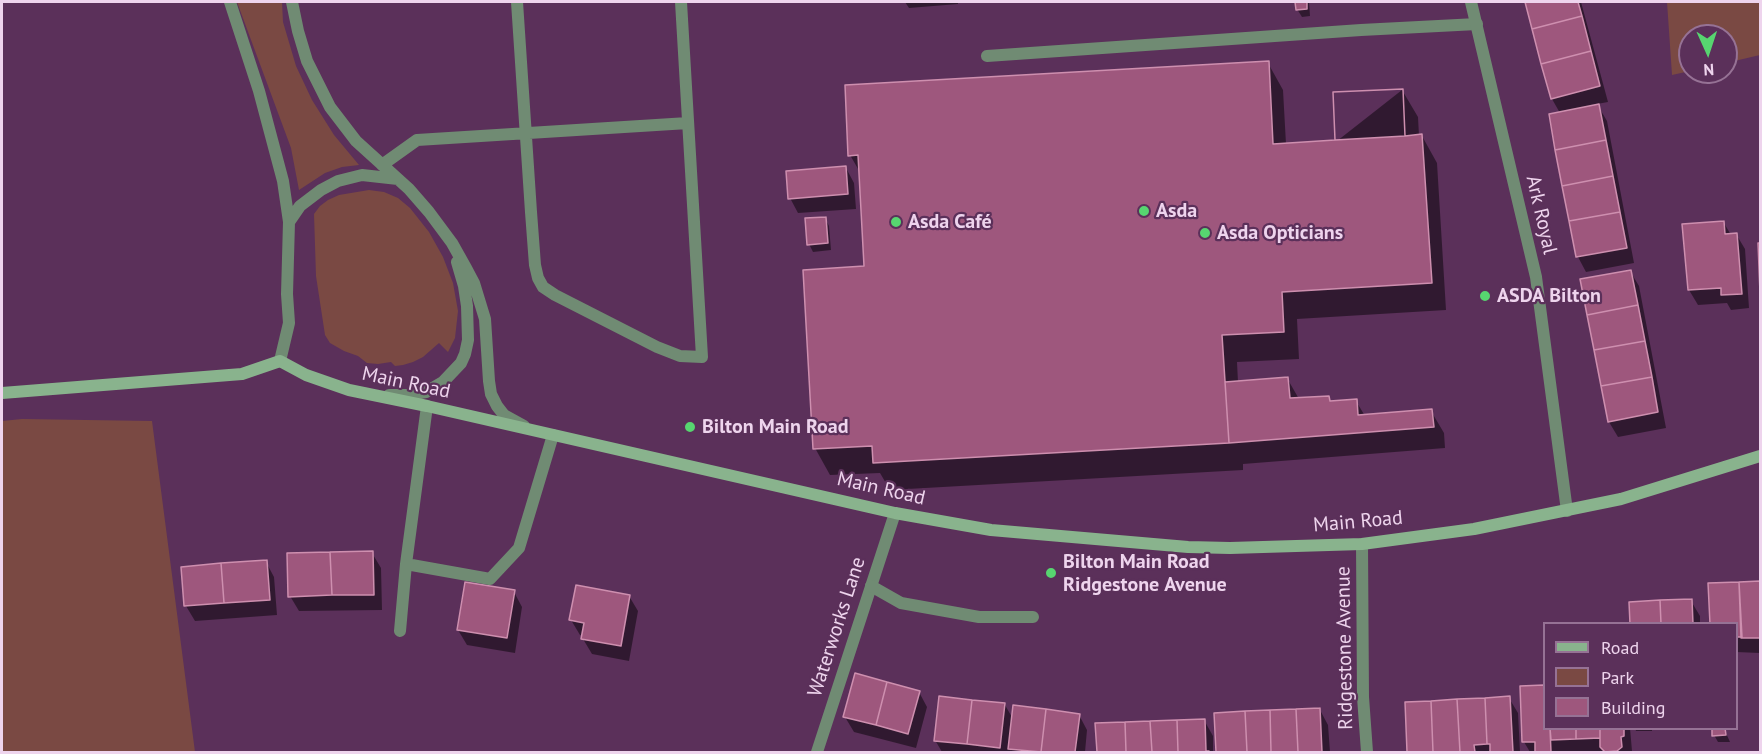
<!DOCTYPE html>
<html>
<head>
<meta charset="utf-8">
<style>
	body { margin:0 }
	#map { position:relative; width:1762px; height:754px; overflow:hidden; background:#5b305a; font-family:"PT Sans",sans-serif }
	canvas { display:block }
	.frame { position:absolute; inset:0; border:3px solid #eed4ed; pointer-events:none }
	.legend { position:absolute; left:1543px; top:622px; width:195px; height:108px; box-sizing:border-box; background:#5b305a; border:2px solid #967295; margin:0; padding:8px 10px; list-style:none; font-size:18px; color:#eed4ed }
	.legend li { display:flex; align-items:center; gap:12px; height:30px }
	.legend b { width:30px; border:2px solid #967295 }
	.north { position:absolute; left:1678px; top:24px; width:60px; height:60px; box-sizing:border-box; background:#5b305a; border:2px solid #967295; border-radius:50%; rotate:177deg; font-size:16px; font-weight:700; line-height:24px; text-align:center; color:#eed4ed }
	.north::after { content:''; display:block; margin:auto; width:21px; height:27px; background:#57d570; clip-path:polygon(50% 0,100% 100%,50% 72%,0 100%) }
</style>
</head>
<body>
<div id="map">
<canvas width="1762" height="754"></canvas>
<div class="frame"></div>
<ul class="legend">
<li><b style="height:8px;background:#89b38d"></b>Road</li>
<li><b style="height:16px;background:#7a4943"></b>Park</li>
<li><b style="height:16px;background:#9e577d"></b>Building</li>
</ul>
<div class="north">N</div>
</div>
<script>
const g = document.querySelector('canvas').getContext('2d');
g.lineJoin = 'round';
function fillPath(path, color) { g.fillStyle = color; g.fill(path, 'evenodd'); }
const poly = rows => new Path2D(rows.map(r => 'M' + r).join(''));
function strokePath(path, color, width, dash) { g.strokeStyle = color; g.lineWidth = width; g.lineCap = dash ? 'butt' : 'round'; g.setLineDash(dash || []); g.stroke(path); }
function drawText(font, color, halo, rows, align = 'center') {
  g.font = font + ' "PT Sans",sans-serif'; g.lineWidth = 4.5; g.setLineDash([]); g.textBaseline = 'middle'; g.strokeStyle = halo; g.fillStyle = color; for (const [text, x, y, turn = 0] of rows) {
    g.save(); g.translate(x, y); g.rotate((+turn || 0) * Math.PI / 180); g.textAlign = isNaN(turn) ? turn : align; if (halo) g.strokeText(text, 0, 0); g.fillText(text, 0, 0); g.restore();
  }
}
fillPath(poly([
	[237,2,282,2,283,22,296,66,312,100,334,135,359,165,342,167,325,173,299,190,291,148],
	[1667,2,1760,2,1760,55,1726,63,1726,36,1690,36,1690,71,1672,75],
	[369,190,384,192,398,198,410,208,429,232,443,257,453,283,458,311,455,338,448,352,439,343,423,357,413,362,403,365,395,366,391,362,378,364,367,363,358,356,344,351,330,343,325,335,316,276,314,214,320,206,328,200,339,195],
	[22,419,152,421,195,752,2,752,2,421]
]), '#7a4943');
fillPath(poly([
	[905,2,958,2,958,4,909,8],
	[1297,2,1309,2,1310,16,1302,17,1297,9],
	[1526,2,1581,2,1608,102,1597,104,1607,121,1634,263,1586,272,1578,257,1551,115,1560,113,1552,99],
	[1268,63,1283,90,1286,144,1337,141,1402,90,1418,117,1419,136,1422,136,1437,163,1446,310,1297,319,1299,359,1237,362,1238,382,1287,378,1299,399,1328,397,1331,402,1356,401,1365,416,1431,411,1444,433,1445,448,1243,464,1243,470,890,490,880,473,830,475,815,448,866,267,861,174,850,155],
	[846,168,854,183,856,209,798,213,790,198],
	[825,218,829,226,831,250,813,252,809,244],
	[1724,223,1731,235,1736,234,1745,249,1749,308,1731,310,1727,303,1698,305,1689,290,1684,226],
	[1630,271,1639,286,1666,428,1618,437,1609,422],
	[372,553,381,568,382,610,299,611,290,596],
	[266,562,274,577,277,615,195,621,186,606,183,568],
	[1760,583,1760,653,1736,652,1736,624,1710,585],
	[514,592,522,607,515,653,467,645,458,630],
	[629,596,638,611,629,661,592,654,583,639,584,636,580,635,571,620],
	[1691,601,1700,616,1700,624,1631,624],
	[1544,686,1544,728,1630,728,1632,751,1629,752,1530,752,1524,742,1521,687],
	[919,692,927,707,916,748,854,732,845,717],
	[1509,698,1518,713,1520,752,1409,752,1406,704],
	[1005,705,1013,719,1079,715,1087,730,1085,752,1011,752,1010,750,1010,752,942,752,935,740],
	[1320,710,1328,725,1330,752,1217,752,1216,714],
	[1204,720,1213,736,1213,752,1098,752,1097,724],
	[1635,728,1652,728,1652,731,1636,731],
	[1675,728,1688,728,1688,730,1675,730],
	[1725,731,1730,742,1718,742,1714,735]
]), '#0007');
const building = poly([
	[1295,2,1307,2,1307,9,1296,10,1295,2],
	[1525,2,1578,2,1582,16,1532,29,1525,2],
	[1582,16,1591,51,1541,64,1532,29,1582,16],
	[1591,51,1600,86,1551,99,1541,64,1591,51],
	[1269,61,1273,144,1335,140,1333,92,1403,89,1405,136,1422,134,1432,283,1282,292,1284,332,1222,335,1229,443,873,463,872,446,813,449,803,270,864,266,858,155,848,156,845,85,1269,61],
	[1403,89,1405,136,1335,140,1333,92,1403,89],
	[1599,104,1606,140,1555,150,1549,114,1599,104],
	[1606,140,1613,176,1562,186,1555,150,1606,140],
	[846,166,848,194,788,199,786,171,846,166],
	[1613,176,1620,212,1569,221,1562,186,1613,176],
	[1620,212,1627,248,1576,257,1569,221,1620,212],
	[826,217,828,243,807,245,805,218,826,217],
	[1724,221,1725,234,1737,233,1742,294,1721,295,1721,288,1688,290,1682,224,1724,221],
	[1758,243,1760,243,1760,293,1758,243],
	[1631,270,1638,305,1587,315,1580,279,1631,270],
	[1638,305,1645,341,1594,350,1587,315,1638,305],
	[1645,341,1652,377,1601,386,1594,350,1645,341],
	[1288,377,1290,398,1329,396,1330,401,1357,399,1358,415,1432,409,1434,427,1229,443,1225,382,1288,377],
	[1652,377,1658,412,1608,422,1601,386,1652,377],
	[373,551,374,595,332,595,330,552,373,551],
	[330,552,332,595,288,597,287,553,330,552],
	[267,560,270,600,224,603,221,563,267,560],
	[221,563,224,603,184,606,181,567,221,563],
	[1760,581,1760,638,1741,638,1739,582,1760,581],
	[465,582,515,590,507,638,457,630,465,582],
	[1739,582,1742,637,1736,637,1736,624,1710,624,1708,583,1739,582],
	[576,585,630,595,621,646,581,639,584,623,569,620,576,585],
	[1692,599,1693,624,1661,624,1660,600,1692,599],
	[1660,600,1661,624,1630,624,1629,602,1660,600],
	[855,673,887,682,876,725,843,717,855,673],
	[887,682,920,691,908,734,876,725,887,682],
	[1544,685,1544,728,1550,728,1551,752,1535,752,1535,742,1522,742,1520,686,1544,685],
	[939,696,972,700,967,744,934,741,939,696],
	[1510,696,1513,752,1490,752,1490,744,1487,744,1485,698,1510,696],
	[1485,698,1487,744,1474,745,1475,752,1460,752,1457,699,1485,698],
	[1457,699,1460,752,1433,752,1431,701,1457,699],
	[972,700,1005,703,1000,748,967,744,972,700],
	[1431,701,1433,752,1407,752,1405,702,1431,701],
	[1013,705,1046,709,1041,752,1008,749,1013,705],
	[1320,708,1322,752,1298,752,1296,709,1320,708],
	[1046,709,1080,714,1075,752,1041,752,1046,709],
	[1296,709,1298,752,1271,752,1270,710,1296,709],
	[1270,710,1271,752,1247,752,1245,711,1270,710],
	[1245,711,1247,752,1216,752,1214,713,1245,711],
	[1205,719,1206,751,1209,751,1209,752,1178,752,1177,720,1205,719],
	[1177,720,1178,752,1152,752,1150,721,1177,720],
	[1150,721,1152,752,1126,752,1125,722,1150,721],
	[1125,722,1126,752,1097,752,1095,723,1125,722],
	[1550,728,1576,728,1576,739,1551,740,1550,728],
	[1576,728,1600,728,1600,738,1576,739,1576,728],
	[1600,728,1624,728,1624,736,1621,737,1622,747,1617,751,1605,752,1600,747,1600,728],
	[1712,728,1725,728,1726,735,1712,736,1712,728]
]);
fillPath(building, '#9e577d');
strokePath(building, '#ce8faf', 1.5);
strokePath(poly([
	[230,2,259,91,283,181,289,222,287,294,289,323,280,361],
	[292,2,298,31,307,61,330,107,356,141,409,189,429,212,452,243,466,268,474,283,485,319,489,381,491,394,497,406,504,415,524,426],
	[517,2,531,212,535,265,538,278,543,287,555,295,657,347,680,356,702,357,681,2],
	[987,56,1361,30,1477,24],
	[382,165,417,140,688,123],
	[289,222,300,206,321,190,338,181,362,175,398,179],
	[389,395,409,395,426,392,443,382,461,363,465,354,468,340,467,306,464,286,457,262],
	[406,564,490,579,519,548,553,435],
	[400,631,406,564,427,406],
	[817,752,895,513]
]), '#708b73', 12);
strokePath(poly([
	[1471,2,1536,277,1567,511],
	[1362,544,1363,697,1367,752],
	[871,586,901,603,979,617,1033,617]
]), '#708b73', 12);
strokePath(poly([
	[2,393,242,374,280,361,306,375,349,390,427,406,895,513,991,530,1188,547,1230,548,1362,544,1474,529,1621,499,1760,456]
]), '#89b38d', 12);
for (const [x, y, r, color] of [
	[1144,211,6,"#57d570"],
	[896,222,6,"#57d570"],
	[1205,233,6,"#57d570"],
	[1485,296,6,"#57d570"],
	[690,427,6,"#57d570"],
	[1051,573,6,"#57d570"]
]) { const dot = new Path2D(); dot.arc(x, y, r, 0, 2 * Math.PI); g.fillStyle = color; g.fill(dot); strokePath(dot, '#5b305a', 2); }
drawText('bold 20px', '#eed4ed', '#5b305a', [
	["Asda",1156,211],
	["Asda Café",908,222],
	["Asda Opticians",1217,233],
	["ASDA Bilton",1497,296],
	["Bilton Main Road",702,427],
	["Bilton Main Road",1063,562],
	["Ridgestone Avenue",1063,585]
], 'left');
drawText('20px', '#eed4ed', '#5b305a', [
	["Ark Royal",1541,215,77],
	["Main Road",406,383,12],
	["Main Road",881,489,13],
	["Main Road",1358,522,-5],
	["Waterworks Lane",837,627,-72],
	["Ridgestone Avenue",1345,648,-91]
]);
</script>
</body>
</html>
